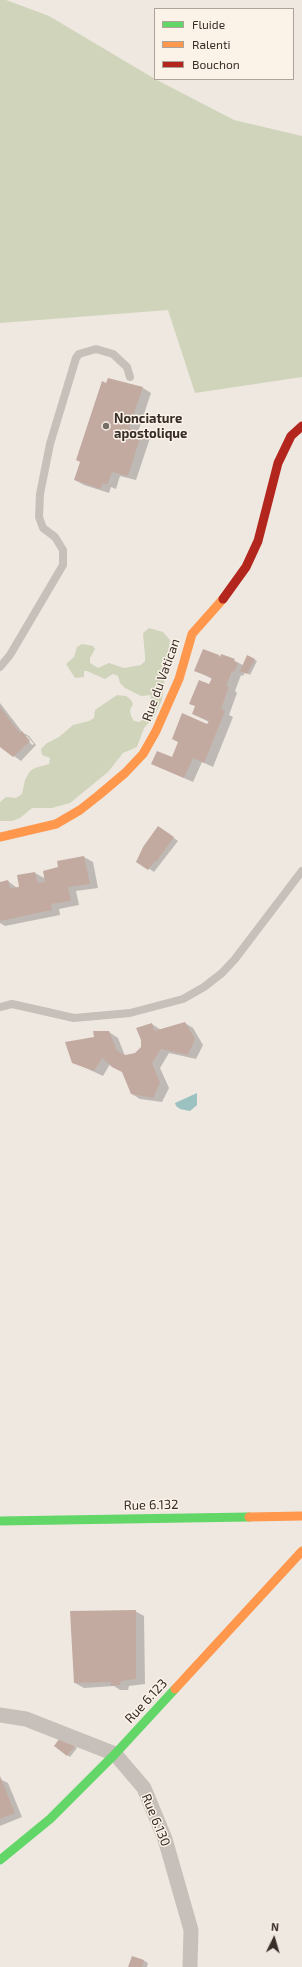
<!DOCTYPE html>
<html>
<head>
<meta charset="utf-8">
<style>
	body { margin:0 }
	#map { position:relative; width:302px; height:1967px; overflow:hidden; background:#eee8e1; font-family:"Exo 2",sans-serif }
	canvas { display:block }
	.legend { position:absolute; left:154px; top:8px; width:140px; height:72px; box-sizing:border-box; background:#fbf2e8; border:1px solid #ada39b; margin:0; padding:5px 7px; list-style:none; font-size:12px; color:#382d28 }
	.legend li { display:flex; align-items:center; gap:8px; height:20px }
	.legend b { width:20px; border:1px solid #ada39b }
	.north { position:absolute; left:254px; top:1919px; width:40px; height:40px; -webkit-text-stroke:3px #fbf2e8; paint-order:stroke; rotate:5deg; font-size:11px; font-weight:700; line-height:16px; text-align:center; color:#382d28 }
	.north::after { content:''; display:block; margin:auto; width:14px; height:18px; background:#382d28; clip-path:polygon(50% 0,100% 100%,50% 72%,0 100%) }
</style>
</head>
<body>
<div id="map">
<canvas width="302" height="1967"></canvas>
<ul class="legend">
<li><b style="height:5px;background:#63d668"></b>Fluide</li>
<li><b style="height:5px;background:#ff974d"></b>Ralenti</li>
<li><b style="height:5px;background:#b3261e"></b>Bouchon</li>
</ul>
<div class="north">N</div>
</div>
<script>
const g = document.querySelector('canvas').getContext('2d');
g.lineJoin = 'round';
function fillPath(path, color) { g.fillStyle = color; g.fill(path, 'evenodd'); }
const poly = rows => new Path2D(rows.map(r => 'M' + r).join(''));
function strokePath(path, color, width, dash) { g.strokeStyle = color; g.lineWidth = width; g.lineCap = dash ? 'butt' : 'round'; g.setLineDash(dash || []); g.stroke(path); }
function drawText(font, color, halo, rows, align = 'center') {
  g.font = font + ' "Exo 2",sans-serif'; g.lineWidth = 3; g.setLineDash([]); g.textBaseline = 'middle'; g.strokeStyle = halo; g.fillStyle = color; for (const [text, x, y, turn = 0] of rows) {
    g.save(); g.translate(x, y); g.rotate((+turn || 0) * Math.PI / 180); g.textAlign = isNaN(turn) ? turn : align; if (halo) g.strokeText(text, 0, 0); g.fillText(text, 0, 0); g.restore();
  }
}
fillPath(poly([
	[0,0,6,0,49,16,155,79,234,120,302,136,302,377,195,393,168,310,0,323],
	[149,628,163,632,170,640,168,654,170,664,166,670,162,700,154,717,144,728,137,747,123,753,108,772,70,803,52,808,32,808,20,818,12,821,0,821,0,802,6,797,16,798,22,794,25,780,30,771,35,768,49,764,50,758,42,755,41,749,47,743,59,737,73,725,89,721,94,718,95,710,117,695,126,696,131,700,133,704,130,710,131,716,134,721,139,722,145,718,150,706,151,695,141,696,125,688,120,683,118,676,113,674,105,679,87,671,84,671,84,677,75,678,66,664,74,657,77,647,82,644,93,646,95,649,90,658,90,663,98,668,109,663,124,668,141,665,145,661,145,656,143,633]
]), '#d0d4ba');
fillPath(poly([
	[197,1093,197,1105,190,1111,180,1109,176,1106,175,1103]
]), '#9bc2c1');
fillPath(poly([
	[143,388,151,393,138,432,150,438,136,480,120,476,116,489,111,487,109,493,84,485,75,480],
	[218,655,222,657,222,655,243,665,248,656,257,661,250,675,245,672,243,676,241,675,235,691,237,693,229,715,233,717,213,767,202,762,193,782,152,764,172,758,208,725,209,722,193,714,212,679,196,670],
	[0,703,23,733,29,736,36,745,21,761,0,746],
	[25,736,27,736,34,744,32,745],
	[163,830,178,841,154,872,138,861],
	[84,857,93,862,98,888,76,891,79,905,59,909,60,915,5,926,0,923,0,883,8,881,17,888,20,887,35,873,46,879,59,868],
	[185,1023,193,1028,203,1045,196,1059,169,1053,160,1068,169,1088,162,1102,140,1099,132,1094,124,1073,110,1064,103,1076,73,1062,95,1038,109,1032,118,1038,125,1056,135,1054,142,1047,152,1024,161,1030],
	[135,1611,144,1616,145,1684,129,1686,128,1690,120,1690,114,1686,84,1688,75,1683],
	[65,1738,77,1748,70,1757,55,1746],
	[0,1779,8,1783,22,1817,0,1826],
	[143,1960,148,1963,147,1967,129,1967]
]), '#0003');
fillPath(poly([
	[108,378,143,387,129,428,142,432,128,476,112,472,107,485,103,483,101,489,74,480,80,462,76,460,102,381,106,383],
	[203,649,219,655,218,657,220,658,221,654,235,659,234,661,238,663,234,672,232,671,226,686,229,687,221,709,225,711,204,763,193,758,184,778,151,764,157,751,172,757,178,742,172,739,182,713,207,724,209,721,192,714,195,706,189,704,199,680,209,684,212,678,194,671],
	[247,655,255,659,247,674,240,671],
	[0,707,20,733,22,731,30,741,13,757,0,747],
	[158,826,174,837,156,862,155,861,148,870,136,862,143,847],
	[84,856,90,884,68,887,71,901,51,904,52,910,0,921,0,882,8,880,10,888,19,887,17,875,35,872,38,883,45,882,43,871,58,867,57,861],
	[185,1022,195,1039,188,1055,161,1049,152,1063,160,1083,153,1098,131,1094,122,1072,112,1067,102,1058,94,1071,72,1063,65,1042,94,1037,93,1031,109,1031,117,1051,125,1055,135,1053,141,1047,141,1040,136,1028,152,1023,154,1031],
	[136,1610,136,1679,121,1681,120,1685,111,1686,111,1682,74,1683,70,1611],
	[62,1735,75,1746,67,1756,54,1746],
	[0,1776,15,1813,0,1819],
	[132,1956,144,1960,142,1967,128,1967]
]), '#c3aaa1');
strokePath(poly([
	[0,667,10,655,63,565,63,550,55,537,43,528,39,517,40,494,50,444,76,358,79,354,96,349,113,354,127,367,130,377],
	[0,1007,12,1004,74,1018,130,1013,183,999,204,987,222,973,235,959,302,871]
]), '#c7c0ba', 8);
strokePath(poly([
	[0,1715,26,1719,115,1754,144,1788,165,1839,191,1930,190,1967]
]), '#c7c0ba', 15);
strokePath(poly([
	[0,1521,249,1517],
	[0,1860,50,1819,115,1754,175,1689]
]), '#63d668', 9);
strokePath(poly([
	[0,837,56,824,80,810,99,795,125,773,143,754,156,731,179,679,192,634,223,599],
	[249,1517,302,1516],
	[175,1689,302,1551]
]), '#ff974d', 9);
strokePath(poly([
	[223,599,246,567,258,541,278,463,291,436,302,426]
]), '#b3261e', 9);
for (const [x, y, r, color] of [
	[106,426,4,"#786e69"]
]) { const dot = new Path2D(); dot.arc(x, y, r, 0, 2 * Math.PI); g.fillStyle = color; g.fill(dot); strokePath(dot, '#fbf2e8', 1.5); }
drawText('bold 13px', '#382d28', '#fbf2e8', [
	["Nonciature",114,419],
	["apostolique",114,434]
], 'left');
drawText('13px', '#382d28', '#fbf2e8', [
	["Rue du Vatican",161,680,-70],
	["Rue 6.132",151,1505,-1],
	["Rue 6.123",146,1701,-47],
	["Rue 6.130",156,1820,68]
]);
</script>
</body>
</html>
